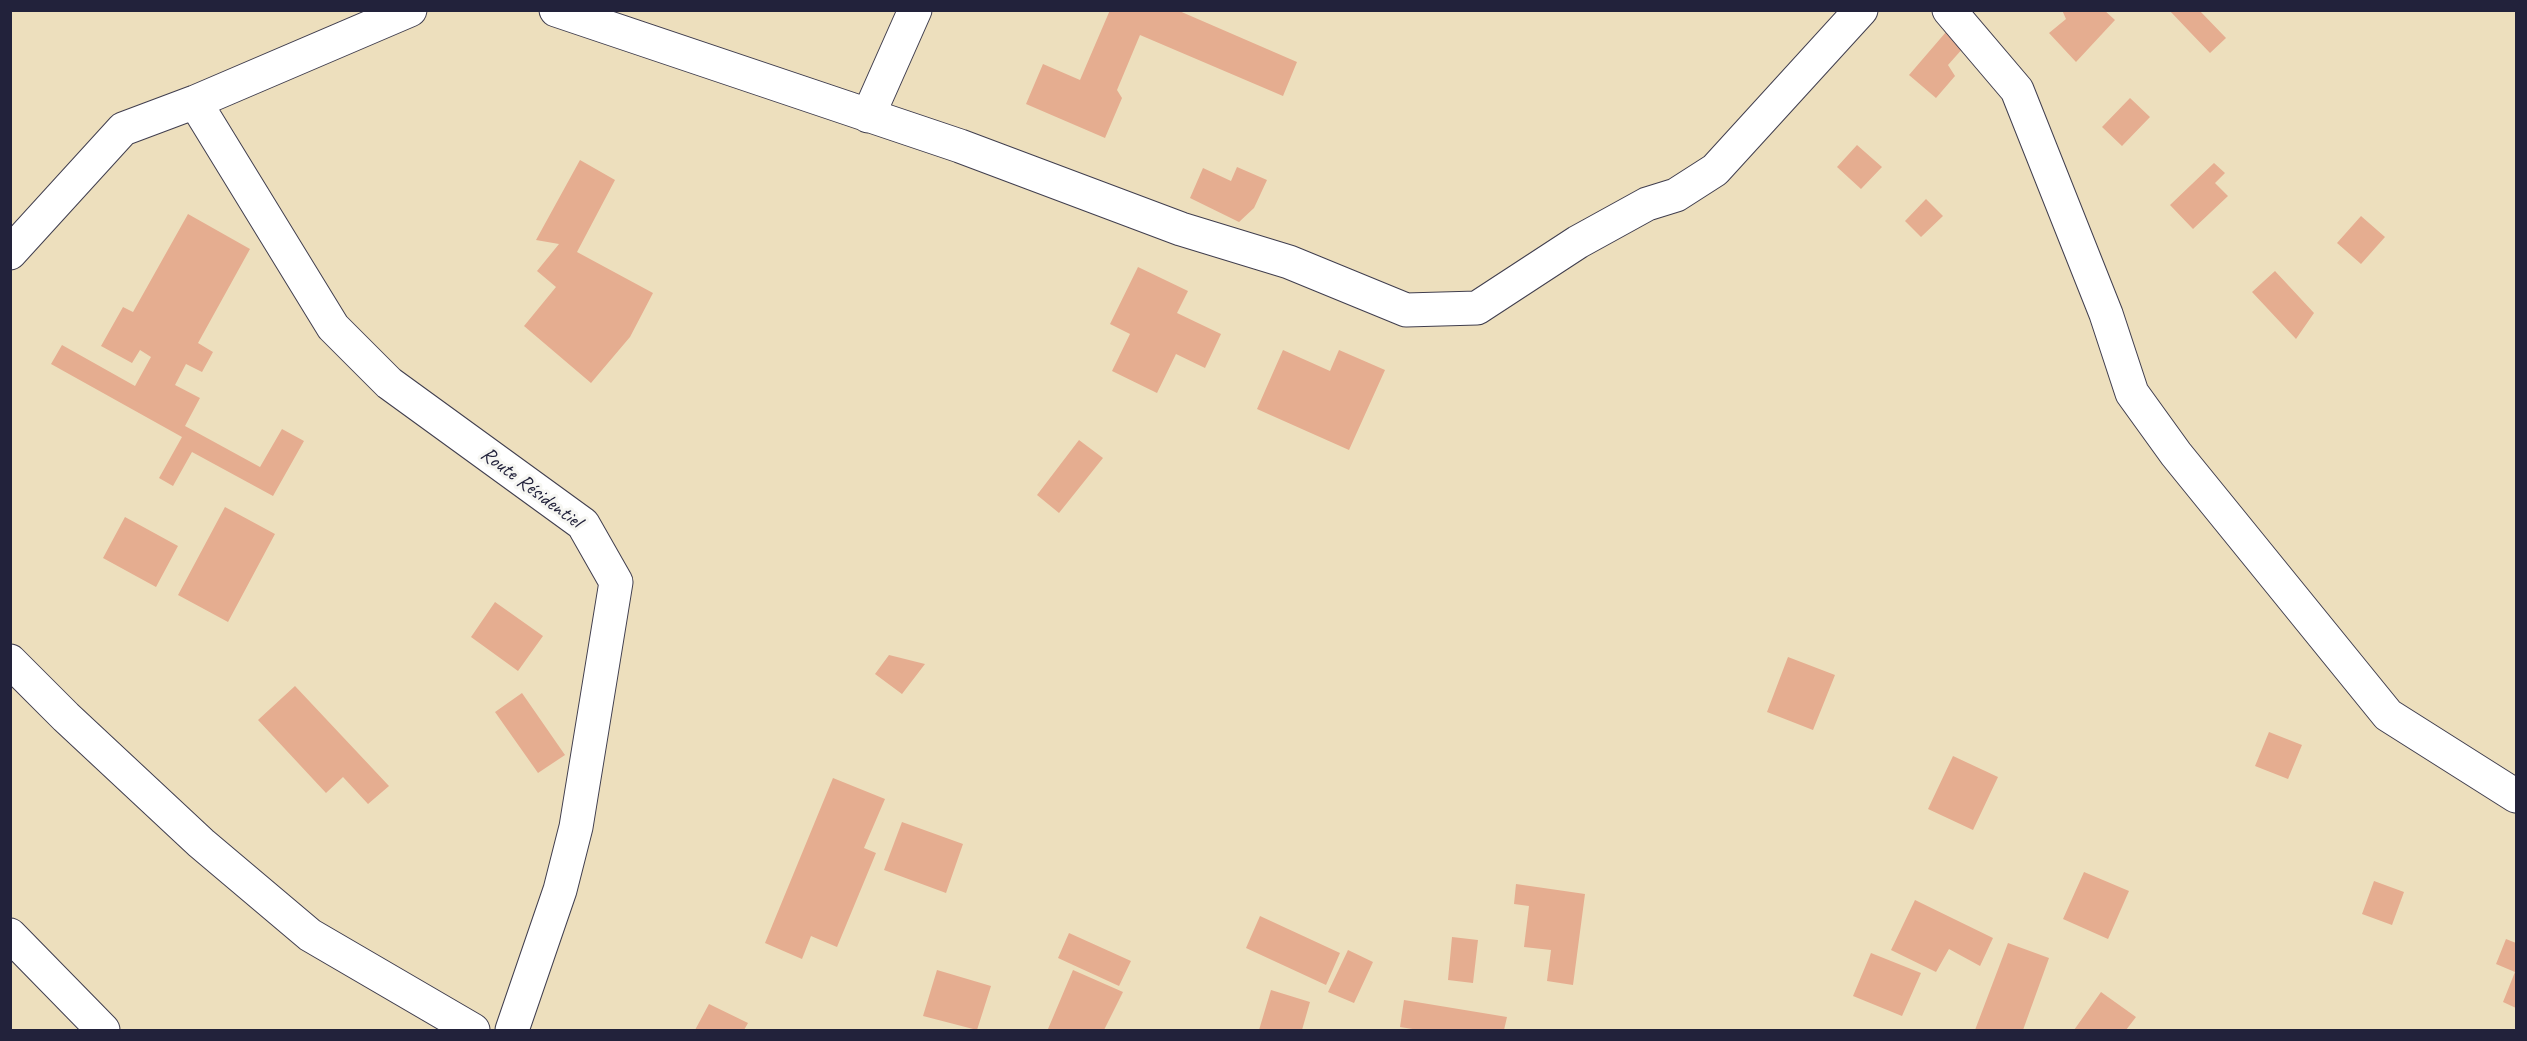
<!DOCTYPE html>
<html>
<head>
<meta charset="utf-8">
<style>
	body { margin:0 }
	#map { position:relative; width:2527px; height:1041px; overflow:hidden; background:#eddfbd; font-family:Caveat,sans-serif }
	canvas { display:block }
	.frame { position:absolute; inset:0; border:12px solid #22223b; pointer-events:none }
</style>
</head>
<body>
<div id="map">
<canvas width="2527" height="1041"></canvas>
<div class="frame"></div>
</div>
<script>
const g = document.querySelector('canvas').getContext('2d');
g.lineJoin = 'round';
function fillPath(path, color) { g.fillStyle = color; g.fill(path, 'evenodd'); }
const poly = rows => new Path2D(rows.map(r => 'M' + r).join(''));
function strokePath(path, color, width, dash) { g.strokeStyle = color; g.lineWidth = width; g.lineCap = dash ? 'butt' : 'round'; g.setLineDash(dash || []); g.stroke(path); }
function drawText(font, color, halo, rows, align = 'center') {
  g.font = font + ' Caveat,sans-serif'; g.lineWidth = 6; g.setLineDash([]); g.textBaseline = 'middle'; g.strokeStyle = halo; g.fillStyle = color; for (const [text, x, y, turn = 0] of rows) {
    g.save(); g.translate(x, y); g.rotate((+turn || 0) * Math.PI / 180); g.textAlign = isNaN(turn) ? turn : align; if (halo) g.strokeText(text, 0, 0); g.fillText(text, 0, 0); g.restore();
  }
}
fillPath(poly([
	[1110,10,1177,10,1297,62,1283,96,1140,35,1117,90,1122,98,1105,138,1026,104,1043,64,1080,80],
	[2062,10,2104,10,2115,20,2076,62,2049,33,2066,19],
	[2169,10,2199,10,2226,38,2210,53],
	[1946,32,1964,47,1948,65,1955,76,1936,98,1909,75],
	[2130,98,2150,117,2122,146,2102,127],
	[1857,145,1882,167,1861,189,1837,167],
	[580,160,615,180,577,252,653,293,630,337,591,383,524,326,556,287,537,271,559,244,536,240],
	[2214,163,2225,173,2215,183,2228,196,2193,229,2170,205],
	[1237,167,1267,180,1254,208,1239,222,1190,198,1203,168,1231,181],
	[1926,199,1943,216,1921,237,1905,221],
	[188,214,250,249,198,343,213,352,202,372,186,364,175,385,200,398,185,426,260,467,282,429,304,441,273,496,192,452,173,486,159,478,182,437,51,364,62,345,135,386,151,357,140,350,132,363,101,346,123,307,133,312],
	[2361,216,2385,237,2361,264,2337,243],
	[1138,267,1188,291,1177,313,1221,334,1205,368,1176,354,1157,393,1112,371,1130,334,1110,324],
	[2275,271,2314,313,2296,339,2252,292],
	[1283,350,1330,371,1339,350,1385,370,1349,450,1257,409],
	[1079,440,1103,458,1059,513,1037,495],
	[225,507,275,534,228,622,178,595],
	[125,517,178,546,156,587,103,558],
	[495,602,543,636,518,671,471,637],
	[889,655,925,664,902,694,875,674],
	[1788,657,1835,675,1813,730,1767,712],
	[295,686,389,786,368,804,343,777,326,793,258,720],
	[522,693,565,755,538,773,495,712],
	[2269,732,2302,745,2288,779,2255,766],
	[1953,756,1998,777,1973,830,1928,809],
	[833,778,885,799,864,848,876,853,837,947,811,936,802,959,765,943],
	[902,822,963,844,946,893,884,870],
	[2084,872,2129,891,2108,939,2063,919],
	[2374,881,2404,892,2392,925,2362,914],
	[1516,884,1585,894,1573,985,1547,981,1551,950,1524,947,1529,906,1514,904],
	[1915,900,1993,938,1980,966,1949,949,1936,972,1891,950],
	[1260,916,1340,953,1326,985,1246,948],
	[1069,933,1131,961,1119,986,1058,958],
	[1452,937,1478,940,1473,983,1448,980],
	[2506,939,2516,943,2516,1008,2503,1002,2515,972,2496,964],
	[2008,943,2049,958,2023,1030,1975,1030],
	[1348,950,1373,962,1354,1003,1328,992],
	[1871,953,1921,973,1902,1016,1853,996],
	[937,970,991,986,977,1030,923,1016],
	[1073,970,1123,992,1104,1030,1048,1029],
	[1271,990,1310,1002,1302,1030,1259,1030],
	[2101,992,2136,1017,2126,1030,2074,1030],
	[1404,1000,1507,1017,1504,1030,1419,1030,1400,1027],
	[709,1004,748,1023,744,1030,695,1030]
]), '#e5ad90');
const street = poly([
	[556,10,960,146,1181,229,1289,262,1406,310,1477,308,1578,242,1647,204,1676,195,1715,170,1861,10],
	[1949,10,2017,90,2106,314,2132,393,2176,454,2388,715,2516,796],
	[195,102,333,327,389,383,583,524,616,582,576,827,560,890,512,1030],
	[868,116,915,10],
	[10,253,123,129,195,102,410,10],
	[10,661,66,717,201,843,310,935,473,1030],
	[10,935,103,1030]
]);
strokePath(street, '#403e4e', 35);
strokePath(street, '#fff', 33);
drawText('21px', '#22223b', '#f6f6f2', [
	["Route Résidentiel",531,488,37]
]);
</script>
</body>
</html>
